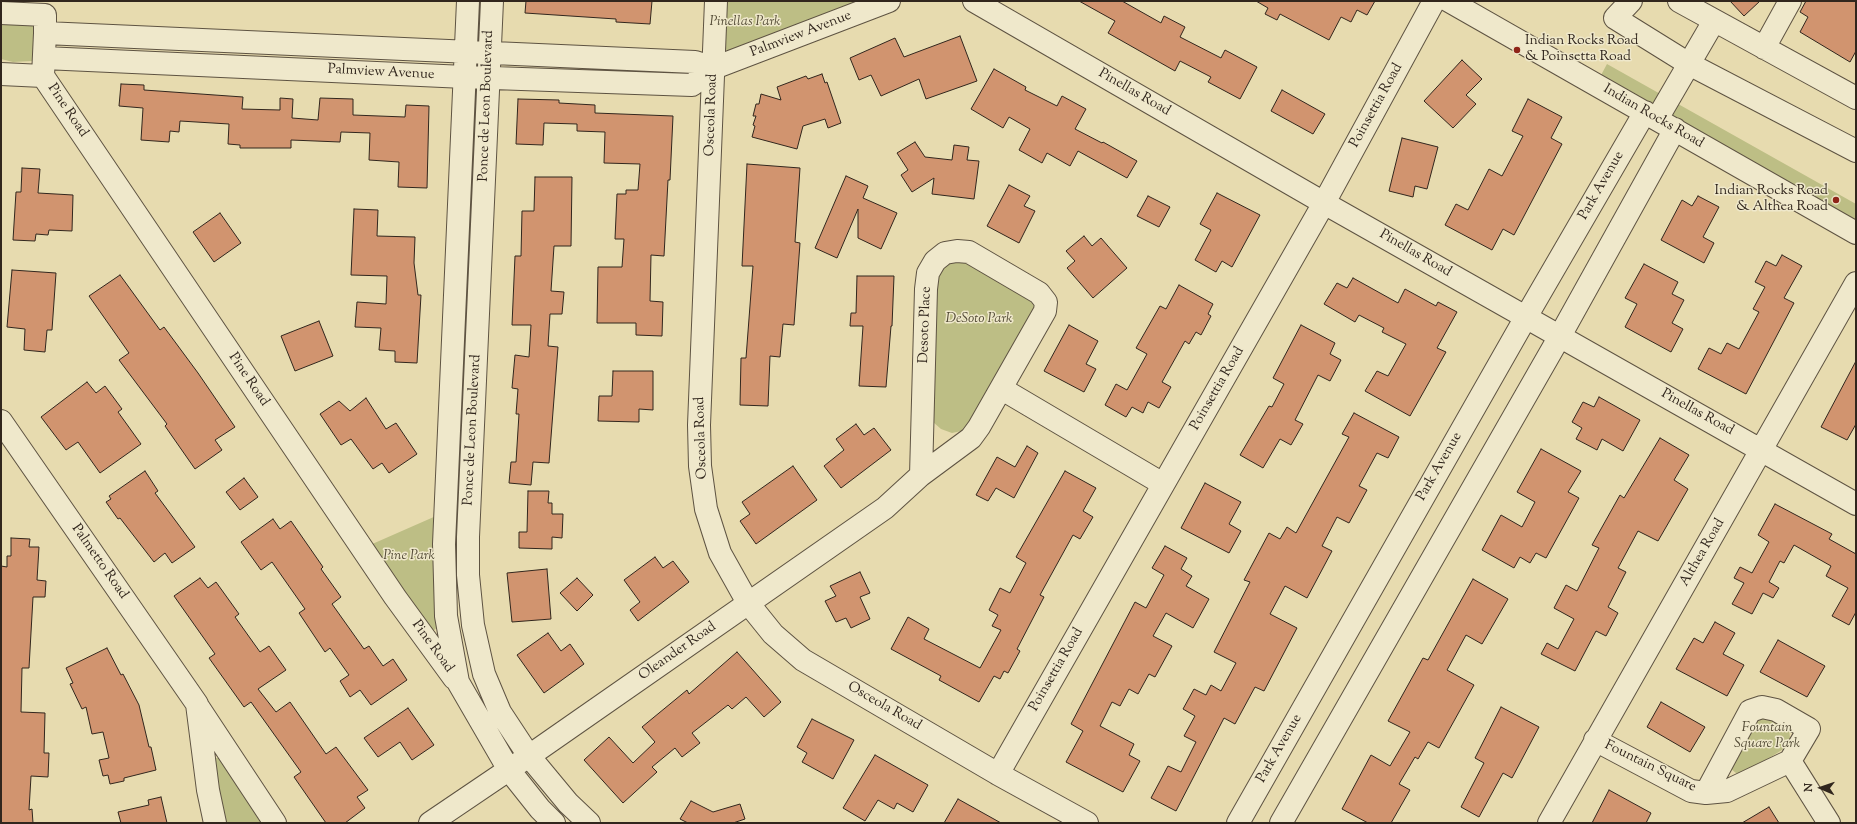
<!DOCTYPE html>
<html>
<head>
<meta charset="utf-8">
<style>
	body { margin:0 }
	#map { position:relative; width:1857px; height:824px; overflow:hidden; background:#e7dbaf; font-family:"Sorts Mill Goudy",serif }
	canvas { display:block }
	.frame { position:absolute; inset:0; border:2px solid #31261d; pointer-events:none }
	.north { position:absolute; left:1801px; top:768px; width:40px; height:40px; -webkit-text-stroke:3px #efe8cb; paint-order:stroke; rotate:272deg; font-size:11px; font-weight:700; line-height:16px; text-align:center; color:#31261d }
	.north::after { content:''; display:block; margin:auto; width:14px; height:18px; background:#31261d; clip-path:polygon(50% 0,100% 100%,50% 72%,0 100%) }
</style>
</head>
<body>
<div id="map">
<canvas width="1857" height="824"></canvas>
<div class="frame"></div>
<div class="north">N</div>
</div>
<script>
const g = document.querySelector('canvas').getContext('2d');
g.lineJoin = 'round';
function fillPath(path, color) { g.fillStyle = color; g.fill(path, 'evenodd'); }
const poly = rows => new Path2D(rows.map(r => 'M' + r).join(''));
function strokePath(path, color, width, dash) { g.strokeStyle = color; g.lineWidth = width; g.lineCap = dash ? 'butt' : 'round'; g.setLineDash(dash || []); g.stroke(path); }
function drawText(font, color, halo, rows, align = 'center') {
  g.font = font + ' "Sorts Mill Goudy",serif'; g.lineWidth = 3; g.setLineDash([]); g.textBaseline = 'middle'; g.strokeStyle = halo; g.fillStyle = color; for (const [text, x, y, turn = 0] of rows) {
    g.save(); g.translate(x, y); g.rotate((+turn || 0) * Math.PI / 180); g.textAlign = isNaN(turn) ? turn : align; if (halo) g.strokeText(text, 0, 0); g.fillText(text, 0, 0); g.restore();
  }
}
fillPath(poly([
	[723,1,862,1,727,51,722,43],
	[1,20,34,20,35,57,32,61,13,62,1,59],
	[1607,64,1856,204,1856,223,1600,77],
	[968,259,1036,305,966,430,952,433,941,429,933,422,935,275,943,261],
	[436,516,439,626,433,631,370,545],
	[1760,717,1766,717,1789,728,1790,739,1785,748,1744,774,1736,773,1731,769,1732,763,1754,723],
	[214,758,220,758,262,823,221,823]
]), '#bdbe85');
const building = poly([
	[526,1,652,1,650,24,616,22,616,19,525,13,526,1],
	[1079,1,1122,1,1161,23,1164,16,1185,27,1180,37,1221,58,1225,50,1257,67,1240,99,1208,82,1211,77,1180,61,1175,71,1108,33,1115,21,1079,1],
	[1256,1,1375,1,1367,15,1357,10,1351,22,1341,17,1329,40,1280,14,1277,20,1265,14,1268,8,1256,1],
	[1730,1,1760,1,1744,16,1730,1],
	[1806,1,1856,1,1856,51,1850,62,1800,32,1808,17,1800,12,1806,1],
	[960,36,977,81,926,99,919,79,881,96,871,75,859,80,850,58,895,38,904,57,960,36],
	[1462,60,1482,79,1466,95,1476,104,1453,128,1424,101,1462,60],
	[994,69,1026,87,1025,90,1057,106,1062,96,1086,109,1075,129,1102,143,1103,142,1137,161,1127,178,1078,151,1070,166,1047,153,1042,163,1019,150,1030,129,1009,117,1003,128,971,109,994,69],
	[822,74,825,83,827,82,841,123,828,128,825,119,803,126,797,149,752,137,755,126,753,125,756,116,753,116,756,104,759,104,761,94,781,100,777,87,806,76,808,79,822,74],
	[121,84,144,85,144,90,243,97,242,109,280,110,280,98,293,99,292,118,318,120,320,98,353,99,353,115,405,117,406,105,429,106,427,188,398,187,399,162,369,160,370,133,341,132,340,142,291,140,291,148,240,148,240,145,228,144,229,124,180,121,179,132,170,131,169,142,141,140,143,108,119,106,121,84],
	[1282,90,1325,114,1313,134,1271,111,1282,90],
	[518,99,559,100,559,103,595,105,595,113,673,116,670,180,668,180,664,256,651,255,650,301,663,302,662,336,636,335,636,323,597,323,598,267,622,267,624,239,615,239,617,194,626,194,626,190,638,190,640,164,604,163,605,132,577,131,577,124,544,123,543,145,516,144,518,99],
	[1528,99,1562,117,1551,138,1562,144,1514,235,1503,229,1492,250,1445,225,1456,204,1468,210,1489,169,1502,176,1523,136,1512,131,1528,99],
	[1402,138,1438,147,1427,189,1415,186,1413,197,1389,191,1402,138],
	[915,142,925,157,952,160,954,145,969,147,967,160,979,161,974,199,932,194,934,178,912,192,901,175,908,170,897,153,915,142],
	[747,164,800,168,795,242,800,243,794,325,783,324,780,357,770,356,768,406,740,405,741,358,746,358,753,266,742,266,747,164],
	[22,168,40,169,38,193,73,195,72,231,49,230,48,235,36,234,35,241,13,240,16,192,21,192,22,168],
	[846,176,868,186,863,198,897,213,881,249,858,238,858,209,837,258,815,248,846,176],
	[535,177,572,177,571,246,554,246,551,291,564,292,562,314,550,314,548,346,558,347,549,463,533,462,531,485,509,483,511,462,516,462,519,414,516,414,518,389,512,388,515,355,529,357,531,325,512,325,515,256,521,256,522,211,534,211,535,177],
	[1009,185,1030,196,1024,206,1035,211,1019,243,987,226,1009,185],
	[1217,193,1260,215,1232,267,1222,261,1216,272,1195,260,1211,230,1200,224,1217,193],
	[1148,196,1170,207,1159,227,1137,216,1148,196],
	[1698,196,1719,207,1703,237,1714,243,1704,263,1661,240,1682,200,1692,206,1698,196],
	[354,209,378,210,377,236,415,237,414,263,418,295,421,295,417,363,395,362,395,351,379,350,381,328,355,327,357,302,386,304,387,276,351,275,354,209],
	[220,213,241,243,214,262,193,232,220,213],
	[1084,236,1092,246,1101,238,1127,268,1093,298,1067,268,1075,261,1066,251,1084,236],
	[1782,255,1802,266,1784,298,1794,303,1746,394,1698,369,1709,348,1721,354,1727,343,1739,349,1759,312,1753,309,1765,287,1755,282,1766,261,1776,266,1782,255],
	[1644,264,1678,282,1672,294,1684,300,1672,323,1683,329,1671,352,1625,327,1637,304,1625,298,1644,264],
	[12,270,56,273,52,330,47,330,45,352,24,350,25,329,7,327,12,270],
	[120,275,160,330,164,327,198,373,235,427,215,440,222,450,195,469,165,426,167,424,119,360,129,353,89,296,120,275],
	[857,276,894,276,892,326,891,326,886,387,859,386,863,326,850,326,851,313,856,313,857,276],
	[1353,278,1398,303,1405,289,1436,306,1438,302,1457,312,1437,348,1446,352,1410,416,1365,391,1377,371,1388,376,1406,344,1382,332,1384,328,1359,315,1355,322,1324,304,1337,283,1347,288,1353,278],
	[1179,285,1213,304,1208,314,1211,316,1201,335,1196,332,1189,344,1185,341,1162,382,1171,387,1159,408,1148,402,1143,413,1132,407,1126,417,1105,405,1116,384,1127,390,1147,354,1136,348,1160,306,1166,309,1179,285],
	[319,321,333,356,295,371,281,336,319,321],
	[1069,325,1098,341,1086,364,1096,369,1084,392,1044,371,1069,325],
	[1301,325,1335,343,1330,354,1341,360,1330,381,1318,375,1295,420,1303,424,1291,445,1280,439,1263,468,1240,455,1269,406,1272,407,1284,384,1273,378,1301,325],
	[1856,361,1856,424,1847,440,1821,427,1856,361],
	[613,371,653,371,653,410,639,409,639,422,598,421,599,396,612,396,613,371],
	[87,382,96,393,105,386,122,409,118,412,141,444,100,473,78,442,66,450,41,417,87,382],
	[1599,397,1640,420,1623,451,1602,439,1597,450,1576,439,1582,428,1572,422,1583,402,1594,407,1599,397],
	[366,398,386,429,396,423,417,454,389,473,382,463,373,469,351,439,341,445,320,414,339,401,350,411,366,398],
	[1354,413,1399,437,1388,458,1377,453,1359,486,1367,490,1349,523,1337,517,1322,546,1332,551,1307,598,1285,586,1270,614,1297,628,1264,691,1255,687,1235,724,1224,718,1176,811,1151,798,1168,766,1181,772,1196,742,1184,736,1195,716,1183,709,1194,689,1206,695,1211,685,1221,691,1236,663,1214,652,1250,582,1244,580,1269,533,1280,539,1287,527,1296,533,1349,437,1342,434,1354,413],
	[856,424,864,435,874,428,891,450,841,488,824,466,844,450,836,439,856,424],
	[1660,438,1689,455,1674,480,1688,489,1658,541,1638,531,1618,568,1626,572,1608,607,1618,613,1606,636,1596,631,1575,671,1541,654,1547,643,1558,649,1574,619,1554,608,1566,585,1577,591,1599,548,1592,545,1620,495,1624,498,1660,438],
	[1027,446,1038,453,1014,498,996,488,988,501,976,495,997,457,1015,467,1027,446],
	[1541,449,1581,471,1568,492,1579,498,1546,558,1536,553,1530,563,1520,557,1514,568,1482,550,1501,515,1522,527,1535,502,1517,492,1541,449],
	[793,466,817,500,756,544,740,521,750,514,742,502,793,466],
	[145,471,158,491,155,493,195,547,172,563,165,553,154,562,120,518,118,519,106,502,111,499,109,496,145,471],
	[1065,471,1096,488,1083,511,1093,517,1080,539,1073,535,1040,595,1044,597,1017,649,1020,651,1008,673,1004,671,1000,679,994,676,979,702,939,680,941,676,891,649,908,617,929,629,924,639,980,668,1001,630,992,626,998,615,989,610,1000,588,1010,593,1026,563,1016,557,1065,471],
	[244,478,258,497,240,510,226,492,244,478],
	[1205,483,1241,502,1229,524,1241,531,1229,553,1181,528,1205,483],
	[528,491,549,491,548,503,552,503,552,514,563,514,562,538,552,537,552,549,519,548,519,532,527,532,528,491],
	[1775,504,1832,534,1829,539,1856,554,1856,612,1849,625,1832,616,1848,588,1826,576,1831,566,1794,545,1784,563,1780,561,1769,582,1779,588,1773,598,1763,593,1752,614,1732,604,1744,583,1734,578,1740,567,1752,573,1769,542,1758,535,1775,504],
	[273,519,280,529,291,521,323,567,321,569,341,597,332,604,364,649,369,646,383,666,393,659,407,680,371,705,360,690,350,697,340,681,349,675,330,648,325,652,299,613,305,609,272,562,261,570,241,542,273,519],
	[11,538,30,539,29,547,39,547,37,580,46,581,45,597,33,597,29,668,22,668,21,712,45,713,44,753,49,753,48,777,31,776,29,810,32,809,33,823,1,823,1,566,7,567,7,556,11,556,11,538],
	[1165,546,1187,558,1181,569,1192,576,1186,586,1209,599,1193,628,1166,613,1153,636,1172,646,1155,677,1149,674,1138,694,1129,689,1120,706,1112,702,1100,726,1134,744,1129,755,1140,761,1123,792,1066,762,1083,731,1071,724,1135,602,1146,608,1164,575,1152,568,1165,546],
	[655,557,663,568,673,561,689,582,638,621,630,610,640,602,624,580,655,557],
	[547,569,551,619,512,622,507,573,547,569],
	[860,572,870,593,860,597,870,619,851,628,846,618,836,622,825,601,836,596,830,586,860,572],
	[200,578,208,588,216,582,239,614,235,617,260,652,269,646,286,670,258,689,276,712,290,702,326,754,336,747,368,790,357,797,365,808,345,823,326,823,294,777,301,772,251,702,244,707,209,658,215,654,174,596,200,578],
	[577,578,593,595,577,611,560,593,577,578],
	[1473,579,1508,599,1482,644,1466,635,1447,670,1474,685,1439,748,1428,742,1418,759,1415,757,1399,784,1410,790,1391,823,1368,823,1342,809,1371,755,1390,766,1410,732,1388,721,1423,658,1428,660,1473,579],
	[1715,622,1735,633,1723,654,1744,665,1727,696,1676,669,1694,638,1703,643,1715,622],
	[548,633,561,651,570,644,584,664,544,693,517,655,548,633],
	[1778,640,1825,666,1807,697,1760,672,1778,640],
	[107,648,121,675,123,674,139,705,149,747,151,747,156,770,124,778,124,781,110,784,108,775,103,776,99,760,109,758,103,732,92,734,86,707,82,709,70,684,73,683,66,668,107,648],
	[737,652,781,702,764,717,746,697,732,709,728,705,692,733,700,743,682,757,675,748,652,767,657,772,623,803,584,760,609,737,633,763,655,742,642,727,687,690,689,694,737,652],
	[1661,702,1705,727,1690,752,1647,727,1661,702],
	[1501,707,1539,727,1512,778,1503,773,1479,817,1461,807,1484,763,1475,758,1501,707],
	[408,708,434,745,412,760,400,742,378,757,364,738,408,708],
	[812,719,854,740,833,779,802,762,807,753,797,747,812,719],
	[875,755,928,785,913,812,897,803,894,809,878,800,865,821,843,808,875,755],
	[1609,790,1651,813,1646,823,1592,823,1609,790],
	[161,797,167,823,121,823,118,812,149,805,148,800,161,797],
	[958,799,1001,823,944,823,958,799],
	[691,801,713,812,740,804,745,819,733,823,688,823,680,819,691,801],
	[1769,807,1779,823,1742,823,1769,807]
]);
fillPath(building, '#d1946f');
strokePath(building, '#31261d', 1);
const minor = poly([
	[468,1,444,544,446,616,458,682,509,770,540,809,554,823],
	[492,1,468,537,468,575,473,625,484,674,500,712,529,756,568,803,589,823],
	[716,1,699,425,700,466,706,509,720,553,748,603,773,634,803,660,998,774,1087,823],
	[974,1,1324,203,1856,504],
	[1449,1,1856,233],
	[1631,1,1615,18,1689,64,1856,151],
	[1679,1,1856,98],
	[1,13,45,15,45,33,43,76,1,74],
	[45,33,695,62,714,68],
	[1764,48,1790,1],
	[44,58,465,77,692,85,714,68,889,1],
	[43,76,395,597,454,678],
	[1657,119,1714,21],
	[1002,389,1163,484],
	[1,421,197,704,208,790,215,823],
	[199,708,275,823],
	[1595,740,1691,791,1706,793,1727,791,1790,761,1809,729,1776,710,1762,707,1750,711,1706,793],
	[1790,761,1829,823],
	[998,774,1324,203,1434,1],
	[430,823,529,756,885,508,921,475,971,438,979,427,1045,311,1046,302,1039,293,969,252,957,251,945,253,935,261,928,273,926,289,921,475],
	[1238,823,1526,317,1645,112],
	[1281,823,1560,336,1675,129],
	[1549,823,1856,283]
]);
strokePath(minor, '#5e5342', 24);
strokePath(minor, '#efe8cb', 22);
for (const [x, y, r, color] of [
	[1517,50,4,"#8f2418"],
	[1836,200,4,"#8f2418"]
]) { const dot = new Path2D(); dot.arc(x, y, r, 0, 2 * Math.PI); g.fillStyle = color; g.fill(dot); strokePath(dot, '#efe8cb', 1.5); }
drawText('italic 14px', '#544c37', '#efe8cb', [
	["Pinellas Park",745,23],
	["DeSoto Park",979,320],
	["Pine Park",409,557],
	["Fountain",1767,729],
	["Square Park",1767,745]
]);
drawText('14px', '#31261d', '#efe8cb', [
	["Palmview Avenue",801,35,-21],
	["Palmview Avenue",381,73,3],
	["Pinellas Road",1134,93,30],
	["Ponce de Leon Boulevard",487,106,-88],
	["Poinsettia Road",1377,106,-61],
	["Pine Road",67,111,56],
	["Osceola Road",712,115,-88],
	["Indian Rocks Road",1653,117,30],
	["Park Avenue",1602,186,-60],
	["Pinellas Road",1415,254,30],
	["Desoto Place",926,325,-88],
	["Pine Road",248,380,56],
	["Poinsettia Road",1218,389,-60],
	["Pinellas Road",1697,413,29],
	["Ponce de Leon Boulevard",473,430,-87],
	["Osceola Road",702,438,-92],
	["Park Avenue",1440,467,-60],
	["Althea Road",1703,553,-60],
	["Palmetto Road",99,562,55],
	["Pine Road",432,647,54],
	["Oleander Road",678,652,-35],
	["Poinsettia Road",1057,670,-60],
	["Osceola Road",884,707,30],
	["Park Avenue",1280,749,-60],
	["Fountain Square",1650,767,26]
]);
drawText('14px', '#31261d', '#efe8cb', [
	["Indian Rocks Road",1525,42],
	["& Poinsetta Road",1525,58],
	["Indian Rocks Road",1828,192,"right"],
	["& Althea Road",1828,208,"right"]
], 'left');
</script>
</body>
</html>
